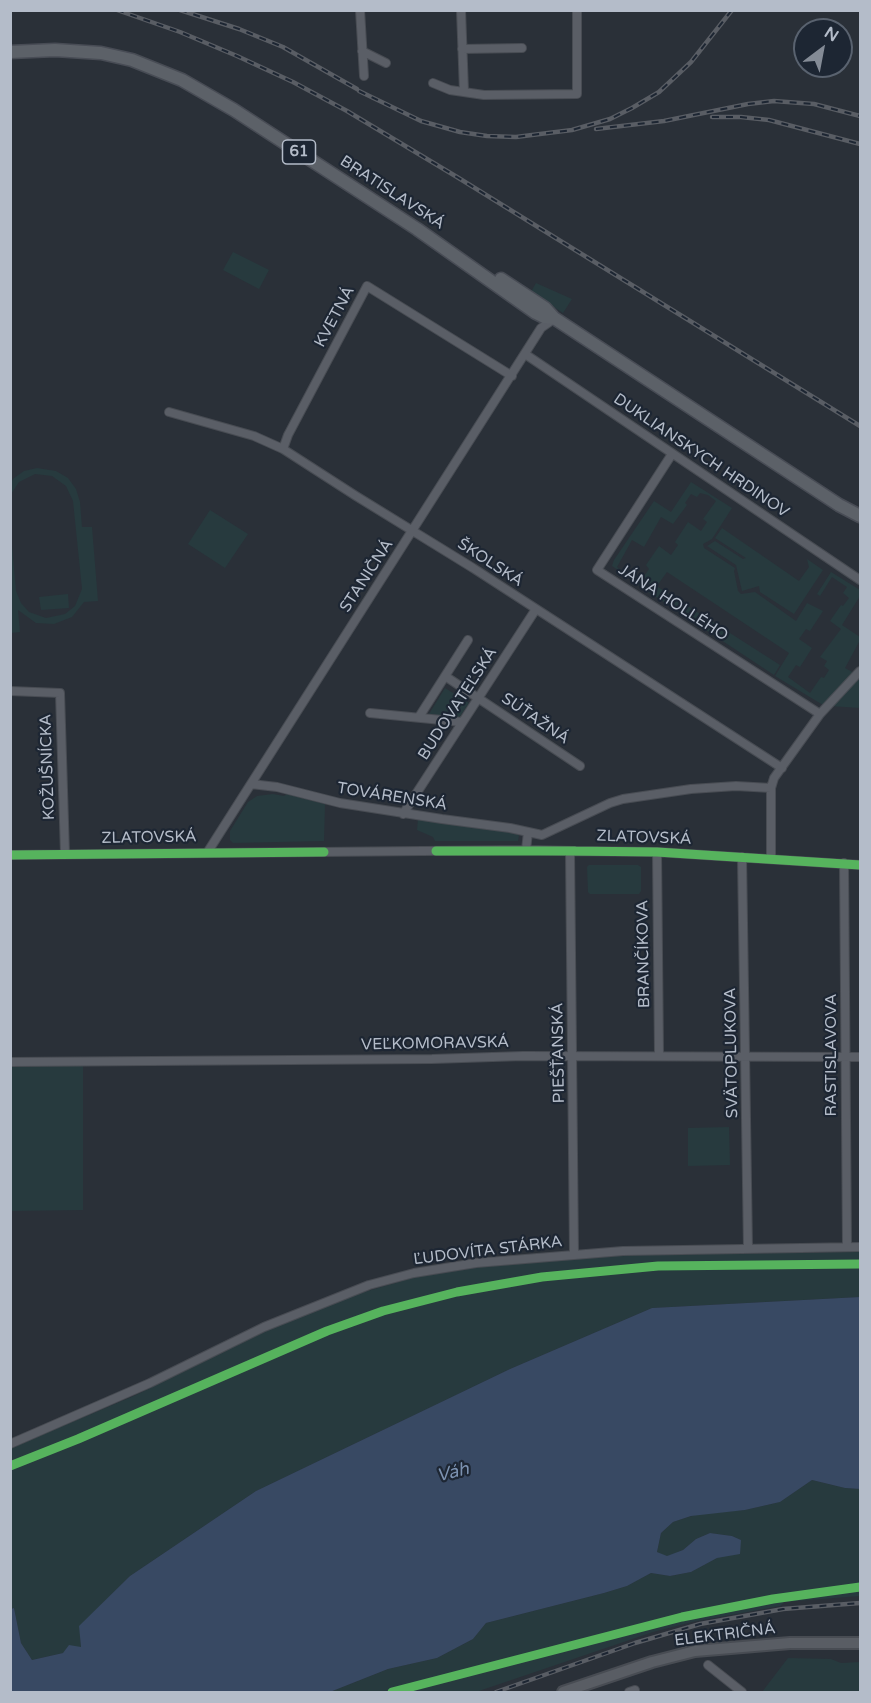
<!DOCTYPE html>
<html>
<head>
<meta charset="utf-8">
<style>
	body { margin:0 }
	#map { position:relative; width:871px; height:1703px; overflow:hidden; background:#2a3038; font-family:"Varela Round",sans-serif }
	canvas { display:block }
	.frame { position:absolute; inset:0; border:12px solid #b4bcc9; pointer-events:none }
	.north { position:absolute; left:793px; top:18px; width:60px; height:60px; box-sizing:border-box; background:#1d2633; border:2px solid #59626f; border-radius:50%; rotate:32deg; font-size:16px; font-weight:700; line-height:24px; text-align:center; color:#b4bcc9 }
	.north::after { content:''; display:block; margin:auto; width:21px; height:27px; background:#848b96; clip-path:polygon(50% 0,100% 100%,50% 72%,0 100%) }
</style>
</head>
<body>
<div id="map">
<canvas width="871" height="1703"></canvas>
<div class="frame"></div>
<div class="north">N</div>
</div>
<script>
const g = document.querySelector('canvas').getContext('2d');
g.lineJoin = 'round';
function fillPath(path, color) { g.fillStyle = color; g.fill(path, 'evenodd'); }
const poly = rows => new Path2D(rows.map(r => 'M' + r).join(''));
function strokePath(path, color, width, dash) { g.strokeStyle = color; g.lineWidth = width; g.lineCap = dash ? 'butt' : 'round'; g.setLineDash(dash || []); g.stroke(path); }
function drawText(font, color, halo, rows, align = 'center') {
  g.font = font + ' "Varela Round",sans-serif'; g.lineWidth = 4.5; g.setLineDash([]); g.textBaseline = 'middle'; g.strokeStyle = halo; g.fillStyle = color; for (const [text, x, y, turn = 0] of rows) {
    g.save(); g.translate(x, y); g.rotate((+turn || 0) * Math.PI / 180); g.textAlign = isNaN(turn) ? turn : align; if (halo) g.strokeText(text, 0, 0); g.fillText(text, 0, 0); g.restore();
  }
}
fillPath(poly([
	[233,252,269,270,259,289,223,270],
	[536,283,572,299,563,313,531,292],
	[37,468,56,471,68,478,76,489,80,502,82,527,92,527,98,601,84,602,72,617,54,624,36,623,18,610,20,632,11,633,11,534,16,591,21,603,29,612,46,618,65,614,75,606,82,589,73,501,66,486,52,476,35,474,19,482,11,494,11,482,14,478,24,471],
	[691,482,732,508,712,539,703,544,704,548,735,568,734,571,738,591,741,594,755,592,796,621,807,603,823,611,810,631,806,629,799,639,812,648,800,667,796,665,788,677,810,693,821,677,824,678,829,670,824,666,827,661,820,657,841,629,830,621,841,605,843,606,849,598,843,593,847,587,832,577,820,596,817,594,831,572,860,590,860,596,842,625,860,637,860,640,845,668,854,673,823,705,775,676,789,653,667,572,651,594,638,585,649,569,646,565,659,546,671,555,678,545,675,542,688,522,701,531,707,522,703,519,716,501,708,495,700,493,697,497,691,494,685,503,687,505,673,524,661,517,644,547,632,540,617,567,626,573,629,570,641,578,637,583,612,566,614,560,654,501,671,512],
	[210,510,248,534,225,568,188,544],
	[722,528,799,581,809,567,807,559,823,570,794,614,760,592,759,586,742,591,736,565,707,546,715,541,743,559,746,558,715,538],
	[658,587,780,665,774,675,653,595],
	[68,594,69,608,41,610,39,597],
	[860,676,860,708,830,706,858,680],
	[445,688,469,703,459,718,429,714],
	[273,794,284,796,287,794,325,804,324,841,233,843,230,840,230,831,248,802,257,796],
	[418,819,514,832,519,835,518,841,435,841,433,837,417,830],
	[589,865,638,865,641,867,641,891,639,894,590,894,588,892,587,867],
	[83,1064,83,1210,11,1211,10,1067],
	[729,1127,730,1165,688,1166,688,1128],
	[860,1252,860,1297,652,1308,510,1369,256,1491,130,1576,80,1626,81,1647,63,1653,32,1660,21,1643,14,1608,11,1609,11,1448,136,1395,278,1325,333,1301,416,1277,481,1267,623,1255],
	[812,1480,845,1488,860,1489,860,1596,784,1602,780,1606,692,1622,653,1632,476,1692,330,1692,388,1669,437,1658,473,1639,486,1623,604,1593,627,1586,651,1573,670,1576,691,1572,717,1558,741,1540,732,1536,710,1533,696,1539,683,1550,666,1557,657,1552,661,1533,673,1522,698,1514,745,1510,780,1502],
	[788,1658,831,1659,841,1663,860,1662,860,1692,762,1692]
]), '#273a3e');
fillPath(poly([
	[860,1297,860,1489,845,1488,812,1480,780,1502,745,1510,691,1516,673,1522,661,1533,657,1552,667,1556,683,1550,696,1539,710,1533,732,1536,741,1540,740,1554,717,1558,691,1572,670,1576,651,1573,627,1586,604,1593,486,1623,473,1639,437,1658,388,1669,330,1692,11,1692,11,1609,14,1608,21,1643,32,1660,63,1653,69,1645,81,1647,79,1626,130,1576,256,1491,510,1369,652,1308]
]), '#384963');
const street = poly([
	[360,10,364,76],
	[461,10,464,91],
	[462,49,522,48],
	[362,51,386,63],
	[433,83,450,90,484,95,577,94,577,10],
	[525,354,860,580],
	[169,412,254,436,283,449,356,496,473,568,782,768],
	[283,449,288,435,367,286,512,376],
	[672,454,597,570,820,714],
	[445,676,580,766],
	[10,691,60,693,65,854],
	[370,713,462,722],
	[419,717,468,640],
	[251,784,277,787,340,803,442,819,510,828,542,835,610,803,623,799,691,789,736,786,771,788],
	[403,814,536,609],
	[526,850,528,832],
	[570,851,574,1254],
	[571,851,657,852,860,865],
	[657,852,659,1055],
	[207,853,541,328,554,319],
	[10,855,526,850,575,851],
	[742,857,748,1249],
	[771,858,771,788,774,778,820,714,860,671],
	[844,863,847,1247],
	[10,1062,432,1059,523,1056,860,1057],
	[10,1444,150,1383,264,1327,369,1285,414,1273,476,1263,623,1251,860,1247],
	[708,1665,742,1692],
	[629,1692,635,1690]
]);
const secondary = poly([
	[563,1692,652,1662,695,1651,790,1643,860,1643]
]);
const primary = poly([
	[10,52,55,50,101,53,132,60,182,80,234,110,417,229,536,313,544,317,554,318],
	[501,279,545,308,554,318,839,505,860,516]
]);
strokePath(street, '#484c53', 10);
strokePath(secondary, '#484c53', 14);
strokePath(primary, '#484c55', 15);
strokePath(street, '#5a5e66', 8);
strokePath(secondary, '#595d64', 10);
strokePath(primary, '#5c6168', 12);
const rail = poly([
	[117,10,180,32,237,56,293,82,347,111,457,177,860,426],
	[180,10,239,29,283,47,357,89],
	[359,91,421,121,460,132,487,136,516,137,572,130,610,119,632,108,659,92,691,62,732,10],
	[712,117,741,117,769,120,860,144],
	[596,129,664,121,748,104,774,101,814,104,860,116],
	[496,1692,635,1643,700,1624,783,1609,860,1603]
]);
strokePath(rail, '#595d64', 4.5);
strokePath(rail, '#1d2633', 2, [7]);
strokePath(poly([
	[436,851,575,851],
	[570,851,657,852,860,865],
	[10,855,324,852],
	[10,1466,78,1439,327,1331,383,1311,457,1292,542,1277,658,1266,860,1264],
	[392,1692,682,1617,773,1599,860,1587]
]), '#56b35d', 9);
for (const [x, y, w] of [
	[299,152,33]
]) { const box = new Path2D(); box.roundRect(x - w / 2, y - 12, w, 24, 4.5); g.fillStyle = '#1d2633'; g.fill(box); strokePath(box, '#b4bcc9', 1.5); }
drawText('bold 15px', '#b4bcc9', null, [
	["61",299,152]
]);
drawText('16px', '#b4bcc9', '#1d2633', [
	["BRATISLAVSKÁ",392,193,33],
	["KVETNÁ",335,317,-62],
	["DUKLIANSKYCH HRDINOV",701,456,34],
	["ŠKOLSKÁ",490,563,33],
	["STANIČNÁ",367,576,-57],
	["JÁNA HOLLÉHO",673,603,33],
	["BUDOVATEĽSKÁ",458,704,-57],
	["SÚŤAŽNÁ",535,719,34],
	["KOŽUŠNÍCKA",48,767,-92],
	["TOVÁRENSKÁ",392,797,9],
	["ZLATOVSKÁ",149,838,-1],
	["ZLATOVSKÁ",644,838,2],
	["BRANČÍKOVA",644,954,-91],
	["VEĽKOMORAVSKÁ",435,1044,-1],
	["PIEŠŤANSKÁ",559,1053,-91],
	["SVÄTOPLUKOVA",732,1053,-91],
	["RASTISLAVOVA",832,1055,-90],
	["ĽUDOVÍTA STÁRKA",488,1251,-7],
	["ELEKTRIČNÁ",725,1635,-7]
]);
drawText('italic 18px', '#7c92b1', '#1d2633', [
	["Váh",453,1473,-14]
]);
</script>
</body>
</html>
